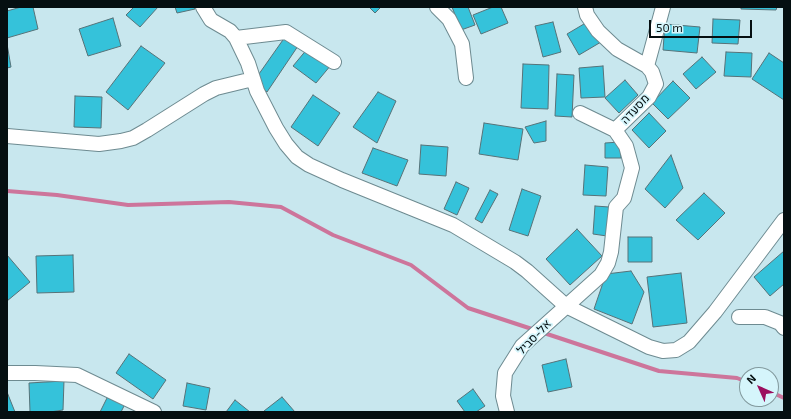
<!DOCTYPE html>
<html>
<head>
<meta charset="utf-8">
<style>
	body { margin:0 }
	#map { position:relative; width:791px; height:419px; overflow:hidden; background:#c8e7ee; font-family:"Exo 2",sans-serif }
	canvas { display:block }
	.frame { position:absolute; inset:0; border:8px solid #050f11; pointer-events:none }
	.north { position:absolute; left:739px; top:367px; width:40px; height:40px; box-sizing:border-box; background:#d5f5fb; border:1px solid #82999d; border-radius:50%; rotate:315deg; font-size:11px; font-weight:700; line-height:16px; text-align:center; color:#050f11 }
	.north::after { content:''; display:block; margin:auto; width:14px; height:18px; background:#9b0f5f; clip-path:polygon(50% 0,100% 100%,50% 72%,0 100%) }
	.scale { position:absolute; left:649px; top:20px; width:103px; height:18px; box-sizing:border-box; border:2px solid #050f11; border-top:0; padding-left:5px; font-size:12px; line-height:14px; white-space:nowrap; color:#050f11; -webkit-text-stroke:3px #d5f5fb; paint-order:stroke }
</style>
</head>
<body>
<div id="map">
<canvas width="791" height="419"></canvas>
<div class="frame"></div>
<div class="north">N</div>
<div class="scale">50 m</div>
</div>
<script>
const g = document.querySelector('canvas').getContext('2d');
g.lineJoin = 'round';
const poly = rows => new Path2D(rows.map(r => 'M' + r).join(''));
function strokePath(path, color, width, dash) { g.strokeStyle = color; g.lineWidth = width; g.lineCap = dash ? 'butt' : 'round'; g.setLineDash(dash || []); g.stroke(path); }
function fillPath(path, color) { g.fillStyle = color; g.fill(path, 'evenodd'); }
function drawText(font, color, halo, rows, align = 'center') {
  g.font = font + ' "Exo 2",Heebo,sans-serif'; g.lineWidth = 3.5; g.setLineDash([]); g.textBaseline = 'middle'; g.strokeStyle = halo; g.fillStyle = color; for (const [text, x, y, turn = 0] of rows) {
    g.save(); g.translate(x, y); g.rotate((+turn || 0) * Math.PI / 180); g.textAlign = isNaN(turn) ? turn : align; if (halo) g.strokeText(text, 0, 0); g.fillText(text, 0, 0); g.restore();
  }
}
strokePath(poly([
	[7,191,57,195,128,205,229,202,281,207,333,235,411,265,468,308,535,330],
	[541,332,659,371,737,378,747,382],
	[771,392,784,398]
]), '#cd759b', 4);
const building = poly([
	[21,7,33,7,38,29,7,38,7,11,21,7],
	[134,7,158,7,140,27,126,15,134,7],
	[175,7,194,7,195,9,177,13,175,7],
	[369,7,381,7,375,13,369,7],
	[452,7,468,7,475,25,461,30,452,7],
	[493,7,501,7,508,23,481,34,473,15,493,7],
	[741,7,777,7,776,10,741,9,741,7],
	[113,18,121,46,88,56,79,29,113,18],
	[713,19,740,20,738,44,712,43,713,19],
	[589,21,601,42,579,55,567,34,589,21],
	[553,22,561,52,543,57,535,26,553,22],
	[665,24,700,27,697,53,663,50,665,24],
	[285,37,298,46,267,92,254,81,285,37],
	[7,44,11,67,7,68,7,44],
	[141,46,165,63,128,110,106,92,141,46],
	[308,48,331,65,316,83,293,66,308,48],
	[726,52,752,53,751,77,724,76,726,52],
	[769,53,784,63,784,100,752,79,769,53],
	[702,57,716,72,696,89,683,74,702,57],
	[523,64,549,65,548,109,521,108,523,64],
	[603,66,605,97,581,98,579,68,603,66],
	[557,74,574,75,572,117,555,116,557,74],
	[625,80,638,95,619,113,605,98,625,80],
	[673,81,690,98,668,119,652,103,673,81],
	[378,92,396,101,377,143,353,127,378,92],
	[313,95,340,113,318,146,291,127,313,95],
	[75,96,102,97,101,128,74,127,75,96],
	[649,113,666,131,649,148,632,130,649,113],
	[546,121,546,141,534,143,525,127,546,121],
	[484,123,523,129,518,160,479,154,484,123],
	[620,142,621,158,605,158,605,143,620,142],
	[421,145,448,147,446,176,419,174,421,145],
	[373,148,408,160,397,186,362,173,373,148],
	[671,155,683,188,665,208,645,189,671,155],
	[585,165,608,167,606,196,583,195,585,165],
	[456,182,469,188,457,215,444,209,456,182],
	[522,189,541,196,528,236,509,230,522,189],
	[490,190,498,194,482,223,475,219,490,190],
	[704,193,725,213,698,240,676,220,704,193],
	[595,206,609,207,607,236,593,234,595,206],
	[577,229,602,256,570,285,546,259,577,229],
	[628,237,652,237,652,262,628,262,628,237],
	[784,251,784,284,770,296,754,277,784,251],
	[7,255,30,282,7,301,7,255],
	[73,255,74,292,37,293,36,256,73,255],
	[631,271,644,292,632,324,594,309,606,274,631,271],
	[681,273,687,323,653,327,647,277,681,273],
	[129,354,166,380,153,399,116,373,129,354],
	[566,359,572,387,548,392,542,365,566,359],
	[64,381,63,410,50,412,30,412,29,383,64,381],
	[187,383,210,388,206,410,183,406,187,383],
	[473,389,485,406,476,412,465,412,457,401,473,389],
	[7,392,15,412,7,412,7,392],
	[108,396,125,404,121,412,100,412,108,396],
	[282,397,295,412,265,412,264,411,282,397],
	[235,400,250,412,226,412,235,400]
]);
fillPath(building, '#35c2da');
strokePath(building, '#567278', 1);
const minor = poly([
	[203,7,211,20,230,31,236,38,248,63,257,91,276,128,286,144,297,157,309,165,342,180,453,225,515,262,527,271,566,306,649,347,663,351,676,350,689,342,715,312,784,220],
	[437,7,449,19,462,44,466,78],
	[236,38,286,32,334,62],
	[647,66,663,7],
	[580,113,615,130],
	[7,136,99,144,121,141,133,138,147,130,204,94,216,88,253,79],
	[739,317,765,317,780,323,784,328],
	[7,373,35,373,77,375,154,412],
	[507,412,503,396,505,373,522,346,601,275,608,263,611,252,616,207,624,198,632,168,626,146,615,130,649,97,656,84,652,72,647,66,617,49,598,31,587,15,585,7]
]);
strokePath(minor, '#6e8b91', 16);
strokePath(minor, '#fff', 14);
drawText('12px', '#050f11', '#d5f5fb', [
	["מסעדה",635,109,-47],
	["אל-סביל",534,337,-46]
]);
</script>
</body>
</html>
